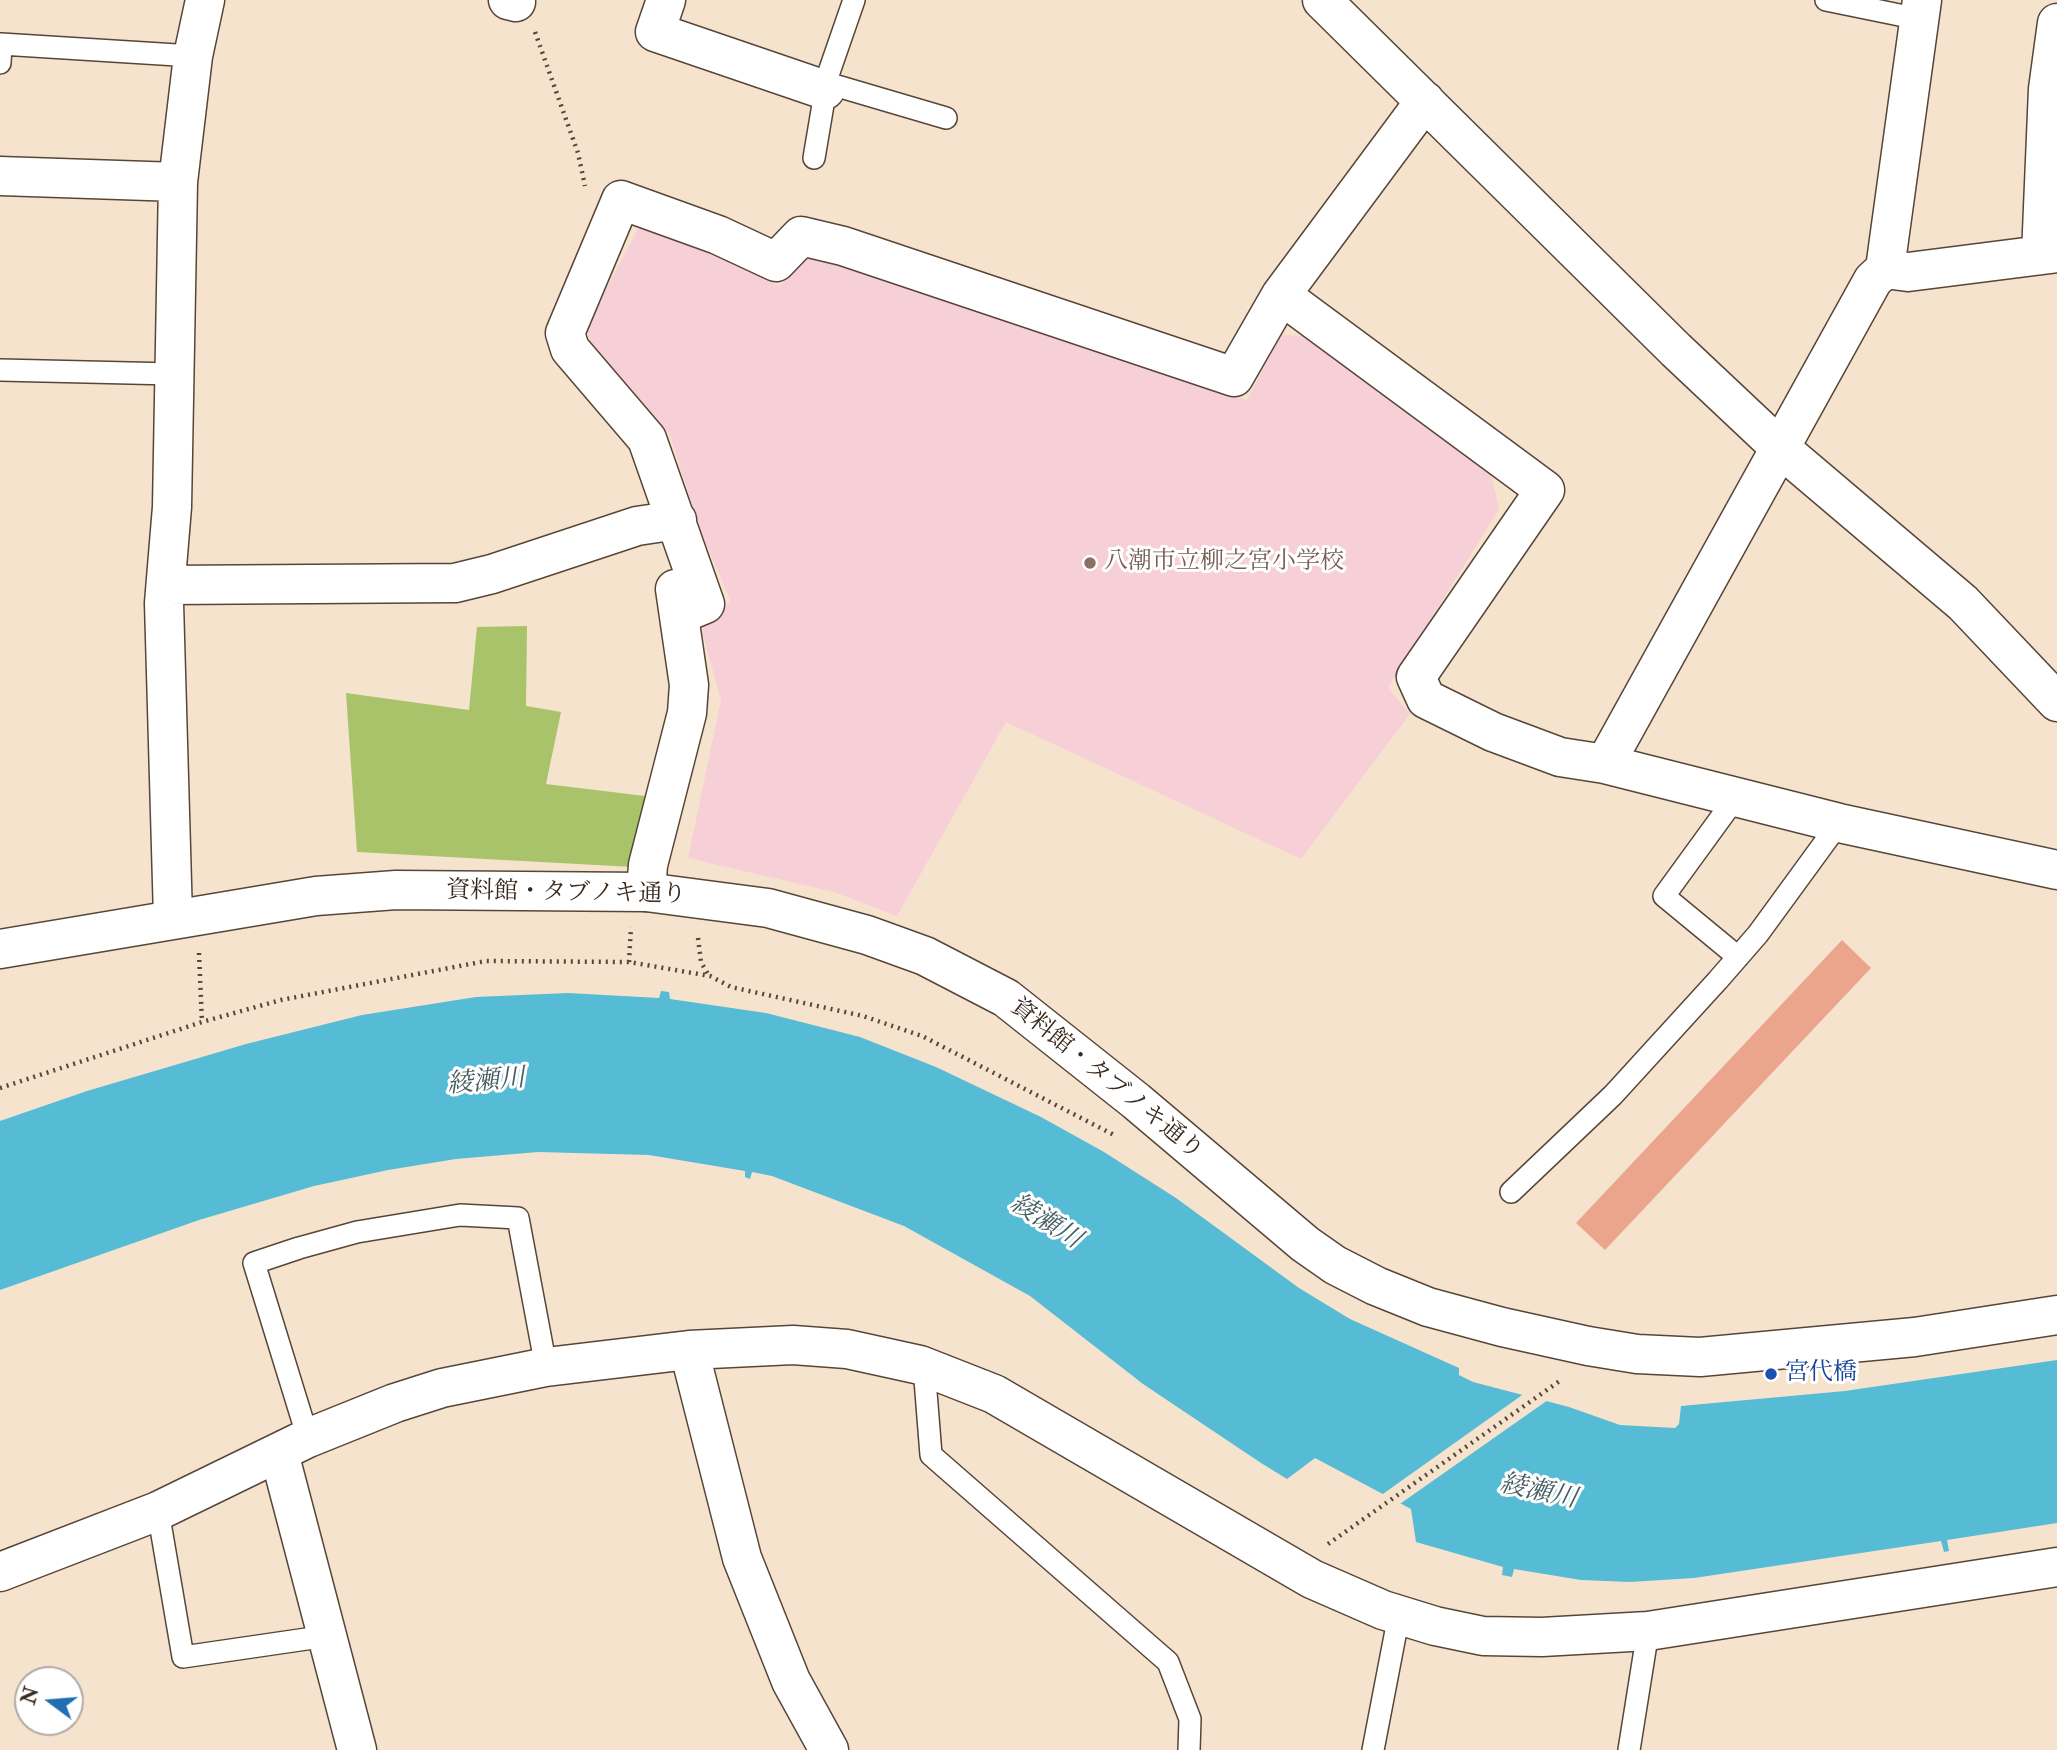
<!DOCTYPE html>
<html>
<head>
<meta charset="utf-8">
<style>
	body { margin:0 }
	#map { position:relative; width:2057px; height:1750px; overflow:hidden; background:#f6e3cd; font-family:"IM FELL Double Pica",serif }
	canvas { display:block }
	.north { position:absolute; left:14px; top:1666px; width:70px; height:70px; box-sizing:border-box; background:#fff; border:2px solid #b1aaa5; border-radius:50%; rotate:286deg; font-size:19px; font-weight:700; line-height:28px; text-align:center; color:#3b2a1e }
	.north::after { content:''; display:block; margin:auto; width:24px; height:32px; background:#1f6fb2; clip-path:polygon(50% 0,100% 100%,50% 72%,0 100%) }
</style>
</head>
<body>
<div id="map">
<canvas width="2057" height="1750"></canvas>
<div class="north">N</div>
</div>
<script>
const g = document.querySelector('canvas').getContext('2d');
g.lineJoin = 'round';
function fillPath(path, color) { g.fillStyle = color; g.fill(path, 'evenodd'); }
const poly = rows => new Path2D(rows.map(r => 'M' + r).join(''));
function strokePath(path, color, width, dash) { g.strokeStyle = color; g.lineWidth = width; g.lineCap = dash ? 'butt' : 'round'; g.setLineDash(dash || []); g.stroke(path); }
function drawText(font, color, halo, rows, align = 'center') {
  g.font = font + ' "IM FELL Double Pica","Noto Serif JP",serif'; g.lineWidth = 6; g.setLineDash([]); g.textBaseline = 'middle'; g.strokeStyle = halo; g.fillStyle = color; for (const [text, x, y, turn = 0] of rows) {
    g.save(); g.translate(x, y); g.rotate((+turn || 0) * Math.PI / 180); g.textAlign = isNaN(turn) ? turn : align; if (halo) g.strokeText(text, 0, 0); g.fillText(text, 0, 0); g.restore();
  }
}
fillPath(poly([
	[641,223,780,286,809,248,1247,400,1281,335,1303,336,1491,474,1499,509,1388,688,1410,714,1301,859,1006,722,897,916,834,892,688,858,721,700,699,621,731,602,698,524,670,435,594,354,586,327]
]), '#f6cfd7');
fillPath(poly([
	[527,626,526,706,561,712,546,784,653,797,633,867,357,852,346,693,469,710,477,627]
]), '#a8c369');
fillPath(poly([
	[661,991,669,992,670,999,766,1013,860,1037,936,1067,1041,1117,1104,1152,1176,1198,1299,1288,1350,1319,1459,1368,1459,1375,1473,1382,1569,1407,1620,1425,1675,1428,1679,1424,1681,1406,1845,1391,2057,1360,2057,1523,1947,1540,1949,1551,1944,1552,1941,1541,1694,1578,1630,1582,1581,1580,1514,1569,1512,1577,1502,1575,1503,1567,1416,1542,1411,1509,1315,1458,1287,1479,1261,1463,1143,1384,1030,1296,904,1226,772,1176,752,1172,750,1179,745,1177,745,1171,649,1155,538,1152,456,1159,388,1170,314,1186,199,1220,0,1290,0,1121,87,1091,246,1044,362,1015,476,997,568,993,659,998]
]), '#56bbd4');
fillPath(poly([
	[1525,1393,1548,1400,1397,1506,1380,1496]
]), '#f6e3cd');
fillPath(poly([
	[1842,940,1871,968,1605,1250,1576,1223]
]), '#eaa58c');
const lane = poly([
	[1826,0,1919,19],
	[0,63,1,44,193,56],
	[827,83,946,118],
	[814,158,828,75,854,0],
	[0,370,173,374],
	[1736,797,1664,896,1738,957],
	[1511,1192,1613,1095,1718,980,1758,934,1839,823],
	[924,1367,931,1455,1168,1662,1190,1719,1189,1750],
	[308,1438,254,1263,299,1248,357,1232,460,1215,518,1218,546,1367],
	[158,1511,183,1657,327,1636],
	[1373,1750,1399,1615],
	[1629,1750,1648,1631]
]);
const street = poly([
	[508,0,516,2],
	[666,0,655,32,825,90],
	[1322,0,1676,350,1779,447,1963,603,2057,702],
	[0,176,178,182],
	[2041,255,2048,89,2057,23],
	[1885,269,1922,0],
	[1281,295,1545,490,1416,677,1426,699,1493,732,1560,757,1605,764,1839,823,2057,870],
	[167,585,455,583,492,574,637,526,677,520],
	[681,614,705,604,647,439,570,349,565,333,621,200,718,235,776,262,801,236,843,246,1234,377,1281,295,1425,101],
	[1605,764,1873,280,1885,269,1908,272,2057,253],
	[646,892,648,865,687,713,689,685,675,589],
	[173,918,164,603,172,507,178,182,193,56,205,0],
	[279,1453,357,1750]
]);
const secondary = poly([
	[0,949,316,896,396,890,646,892,768,908,867,935,925,956,1006,998,1136,1101,1305,1244,1335,1265,1376,1286,1428,1307,1502,1327,1588,1346,1637,1354,1700,1357,1915,1337,2057,1315],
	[689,1350,742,1558,791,1681,829,1750],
	[0,1572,158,1511,308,1438,395,1403,442,1388,546,1367,689,1350,793,1345,847,1349,920,1365,994,1394,1312,1579,1383,1610,1435,1626,1483,1636,1542,1637,1648,1631,2057,1567]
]);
strokePath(lane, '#574638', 24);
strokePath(street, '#574638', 41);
strokePath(secondary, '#574638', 41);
strokePath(poly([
	[535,32,578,153,585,186],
	[698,938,701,962,709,976],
	[199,953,202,1022],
	[629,962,631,927],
	[0,1088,202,1022,281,1000,486,961,629,962,710,976,731,987,863,1016,922,1036,1114,1135],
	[1328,1544,1561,1380]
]), '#574638', 4.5, [2, 5]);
strokePath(lane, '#fff', 21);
strokePath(street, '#fff', 38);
strokePath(secondary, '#fff', 38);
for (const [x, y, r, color] of [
	[1090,563,7,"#8d6e63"],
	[1771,1374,7,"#1a4fb4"]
]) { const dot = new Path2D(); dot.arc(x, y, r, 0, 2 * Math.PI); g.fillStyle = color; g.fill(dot); strokePath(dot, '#fff', 2.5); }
drawText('24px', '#785e54', '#fff', [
	["八潮市立柳之宮小学校",1104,563]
], 'left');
drawText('24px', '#3b2a1e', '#fff', [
	["資料館・タブノキ通り",566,894,1],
	["資料館・タブノキ通り",1106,1080,39]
]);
drawText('24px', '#164399', '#fff', [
	["宮代橋",1785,1374]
], 'left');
drawText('italic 26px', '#445d5e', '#fff', [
	["綾瀬川",486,1083,-5],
	["綾瀬川",1045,1223,32],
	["綾瀬川",1538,1493,12]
]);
</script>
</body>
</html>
